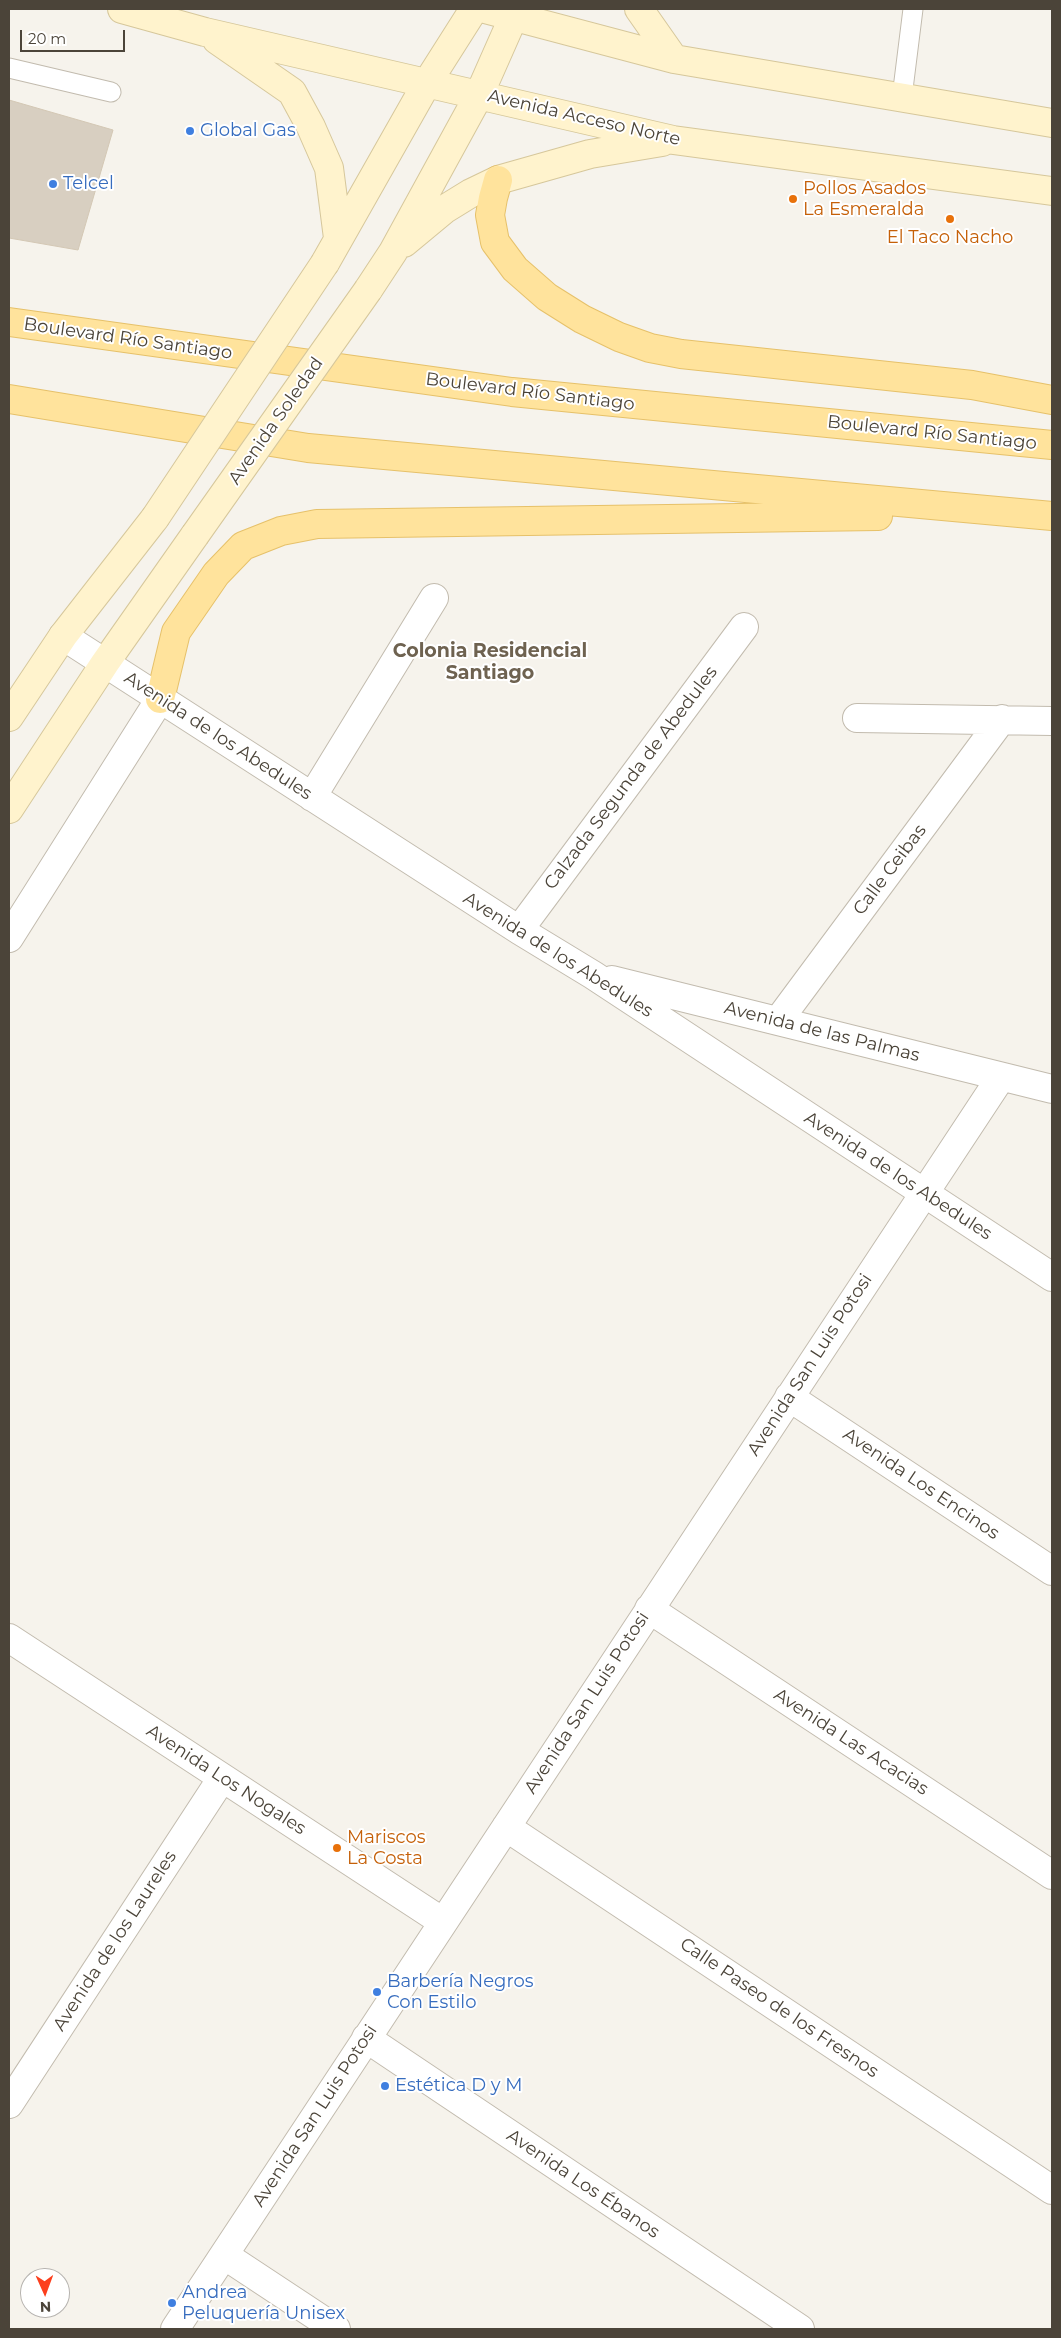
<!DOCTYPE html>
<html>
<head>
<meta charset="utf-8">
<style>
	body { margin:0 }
	#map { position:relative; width:1061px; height:2338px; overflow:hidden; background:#f6f3ec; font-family:Montserrat,sans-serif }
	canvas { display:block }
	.frame { position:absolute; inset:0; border:10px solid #4b4439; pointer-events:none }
	.north { position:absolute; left:20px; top:2268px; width:50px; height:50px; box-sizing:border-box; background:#fff; border:1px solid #b7b4b0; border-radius:50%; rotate:178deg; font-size:14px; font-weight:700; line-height:20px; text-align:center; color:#4b4439 }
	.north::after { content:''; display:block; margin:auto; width:18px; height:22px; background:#fc3f1d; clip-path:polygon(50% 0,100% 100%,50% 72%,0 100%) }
	.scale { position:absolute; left:20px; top:30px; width:105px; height:22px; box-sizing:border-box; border:2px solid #4b4439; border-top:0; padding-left:6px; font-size:15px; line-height:18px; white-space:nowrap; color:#4b4439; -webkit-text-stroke:4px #fff; paint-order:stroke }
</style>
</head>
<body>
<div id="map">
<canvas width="1061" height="2338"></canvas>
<div class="frame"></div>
<div class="north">N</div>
<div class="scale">20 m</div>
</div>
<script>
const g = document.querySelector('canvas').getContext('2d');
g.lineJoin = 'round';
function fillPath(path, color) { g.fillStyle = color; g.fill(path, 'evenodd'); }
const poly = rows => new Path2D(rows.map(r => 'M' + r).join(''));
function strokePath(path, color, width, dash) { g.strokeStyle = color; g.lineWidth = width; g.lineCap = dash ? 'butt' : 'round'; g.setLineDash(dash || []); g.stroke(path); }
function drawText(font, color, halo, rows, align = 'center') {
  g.font = font + ' Montserrat,sans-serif'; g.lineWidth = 4; g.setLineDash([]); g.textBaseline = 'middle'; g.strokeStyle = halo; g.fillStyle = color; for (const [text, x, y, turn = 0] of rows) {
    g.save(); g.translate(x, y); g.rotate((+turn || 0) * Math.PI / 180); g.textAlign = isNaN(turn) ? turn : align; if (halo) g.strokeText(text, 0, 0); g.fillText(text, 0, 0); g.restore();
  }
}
const building = poly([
	[9,100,113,130,78,250,9,238,9,100]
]);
fillPath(building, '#d8cfc1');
strokePath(building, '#d3c7b4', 1);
const lane = poly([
	[9,68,111,92],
	[902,97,913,9]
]);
const street = poly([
	[63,636,519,930,593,975,1052,1277],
	[857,718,1052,721],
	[312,797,434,598],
	[519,930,744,627],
	[9,938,160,699],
	[612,980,1052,1089],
	[778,1021,1002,719],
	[789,1397,1052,1571],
	[649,1609,1052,1875],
	[9,1638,443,1922],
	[506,1827,1052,2190],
	[366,2038,800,2329],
	[9,2104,222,1778],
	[224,2255,336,2329],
	[175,2329,1001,1077]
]);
const secondary = poly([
	[122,9,205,32,673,140,1052,191],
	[485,9,674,59,1052,123],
	[639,9,674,59],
	[217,40,292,92,311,127,329,168,338,238],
	[404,243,445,209,471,193,498,180,590,154,662,142],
	[325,263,427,83,474,9],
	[368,290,393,252,479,95,517,9],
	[9,717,63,636,155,518],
	[9,809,105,663,195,535]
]);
const primary = poly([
	[498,180,493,198,490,215,495,242,515,269,547,297,582,319,619,337,650,348,681,354,972,385,1052,400],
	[9,322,512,392,1052,445],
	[9,399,308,448,1052,516],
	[160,699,176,632,216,574,243,546,281,531,317,524,878,516]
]);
strokePath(lane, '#c2bbae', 21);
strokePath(street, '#c2bbae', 30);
strokePath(secondary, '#d6c79b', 30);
strokePath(primary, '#e6c16a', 30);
strokePath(lane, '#fff', 19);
strokePath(street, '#fff', 28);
strokePath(secondary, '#fff3cd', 28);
strokePath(primary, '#ffe39c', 28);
const secondaryBridge = poly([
	[155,518,325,263],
	[195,535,368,290]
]);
strokePath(secondaryBridge, '#d6c79b', 30, []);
strokePath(secondaryBridge, '#fff3cd', 28);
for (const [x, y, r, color] of [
	[190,131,5,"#3f7fe0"],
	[53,184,5,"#3f7fe0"],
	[793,199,5,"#e8710a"],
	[950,219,5,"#e8710a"],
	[337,1848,5,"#e8710a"],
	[377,1992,5,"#3f7fe0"],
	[385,2086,5,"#3f7fe0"],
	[172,2303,5,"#3f7fe0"]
]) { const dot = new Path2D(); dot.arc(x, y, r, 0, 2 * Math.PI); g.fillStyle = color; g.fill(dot); strokePath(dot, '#fff', 2); }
drawText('18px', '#4b4439', '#fff', [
	["Avenida Acceso Norte",584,118,13],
	["Boulevard Río Santiago",128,339,8],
	["Boulevard Río Santiago",530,392,7],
	["Avenida Soledad",276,421,-55],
	["Boulevard Río Santiago",932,433,6],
	["Avenida de los Abedules",218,736,33],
	["Calzada Segunda de Abedules",631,778,-53],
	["Calle Ceibas",890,870,-53],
	["Avenida de los Abedules",558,955,32],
	["Avenida de las Palmas",822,1032,14],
	["Avenida de los Abedules",898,1176,33],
	["Avenida San Luis Potosi",810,1365,-57],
	["Avenida Los Encinos",921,1484,34],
	["Avenida San Luis Potosi",587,1703,-57],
	["Avenida Las Acacias",851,1742,33],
	["Avenida Los Nogales",226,1780,33],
	["Avenida de los Laureles",115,1941,-57],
	["Calle Paseo de los Fresnos",779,2008,34],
	["Avenida San Luis Potosi",315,2116,-57],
	["Avenida Los Ébanos",583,2184,34]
]);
drawText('18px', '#366cbe', '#fff', [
	["Global Gas",200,131],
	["Telcel",63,184],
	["Barbería Negros",387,1982],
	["Con Estilo",387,2003],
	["Estética D y M",395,2086],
	["Andrea",182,2293],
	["Peluquería Unisex",182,2314]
], 'left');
drawText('18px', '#c56008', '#fff', [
	["Pollos Asados",803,189],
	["La Esmeralda",803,210],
	["El Taco Nacho",950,238,"center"],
	["Mariscos",347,1838],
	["La Costa",347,1859]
], 'left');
drawText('bold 19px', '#6e6250', '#fff', [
	["Colonia Residencial",490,651],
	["Santiago",490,673]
]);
</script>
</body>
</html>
